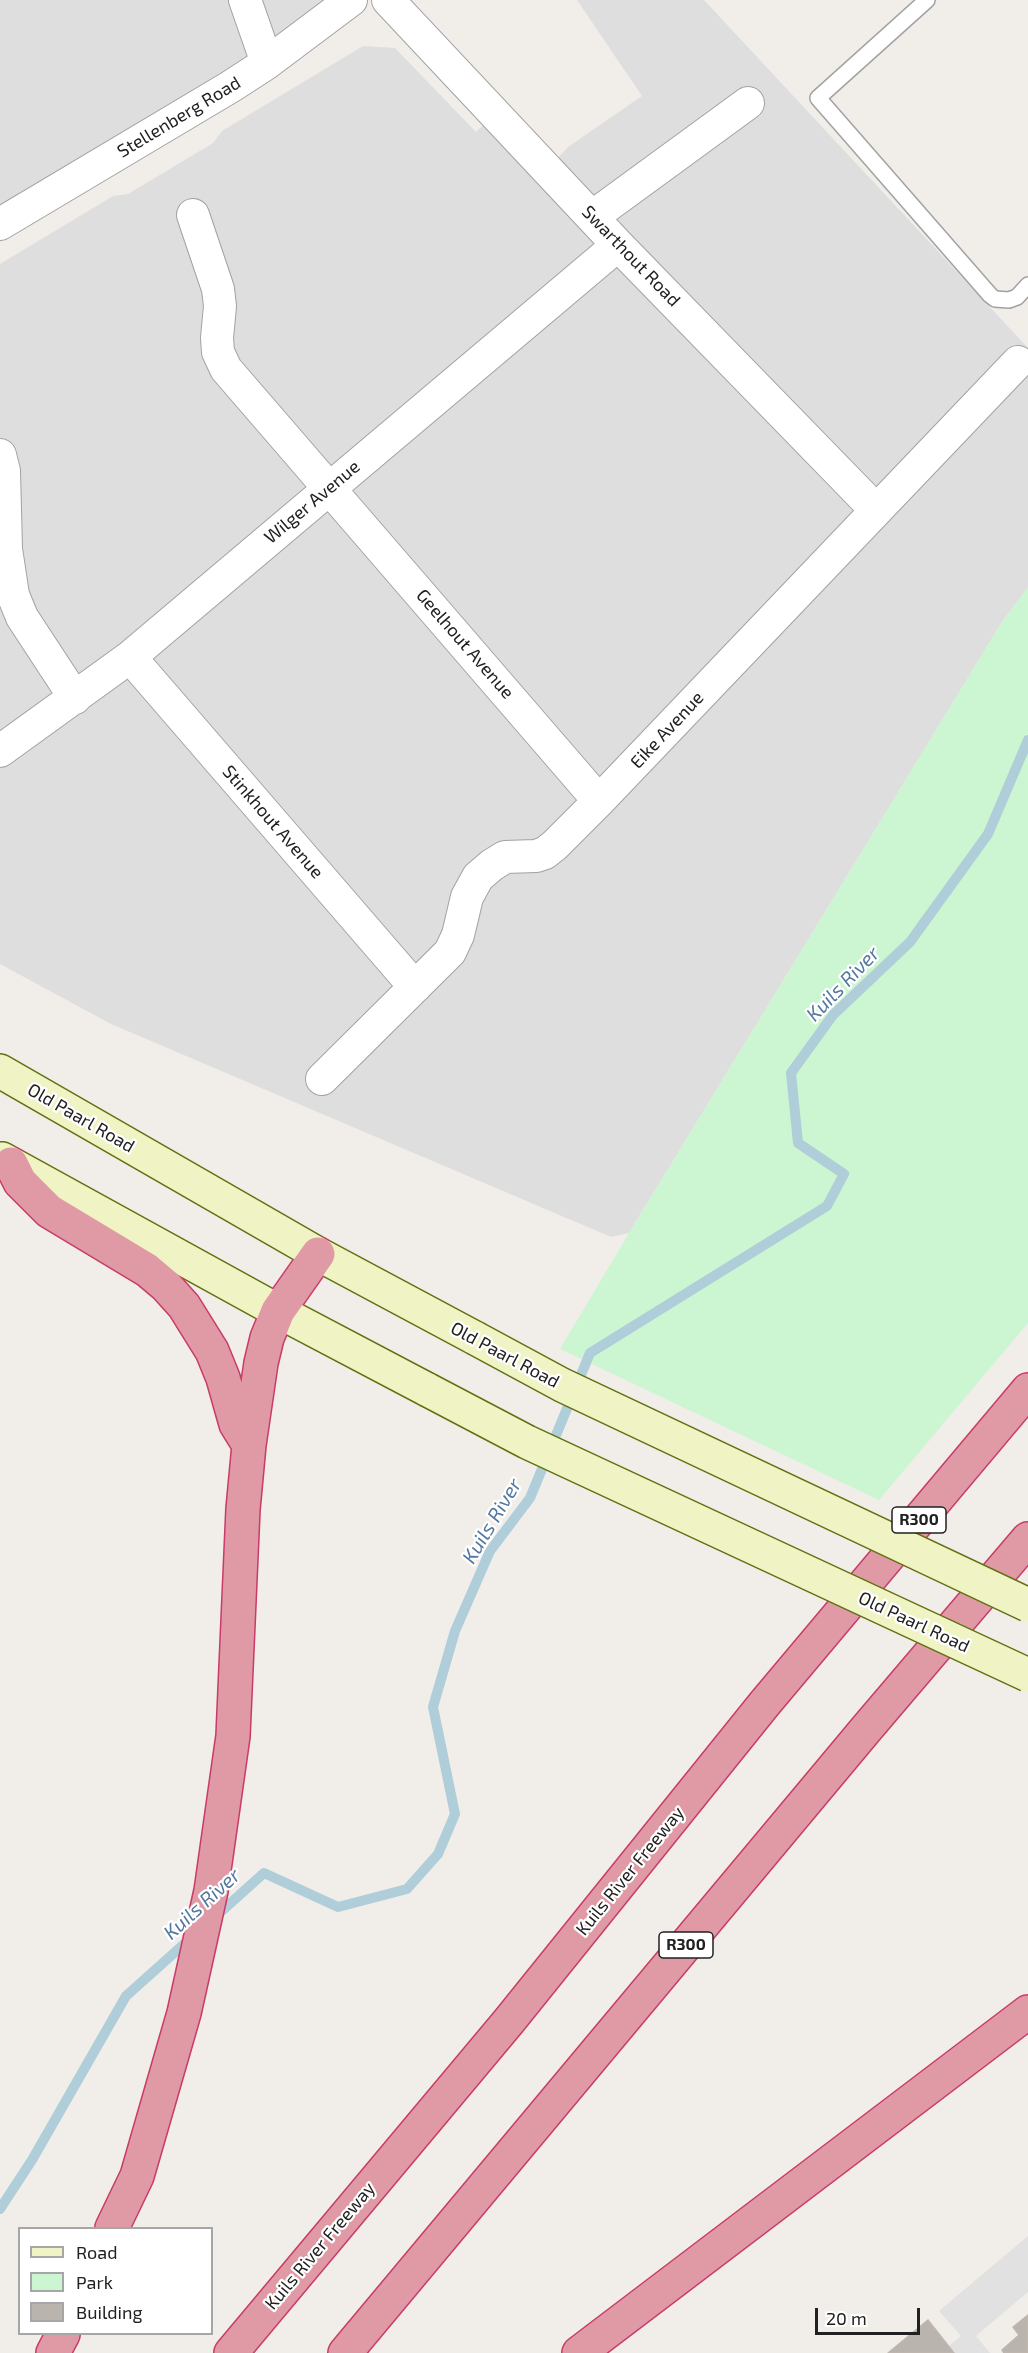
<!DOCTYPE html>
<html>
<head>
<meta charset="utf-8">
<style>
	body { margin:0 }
	#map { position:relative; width:1028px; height:2353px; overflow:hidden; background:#f1eee9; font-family:"Exo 2",sans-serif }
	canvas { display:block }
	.legend { position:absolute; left:18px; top:2227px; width:195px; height:108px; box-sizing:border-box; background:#fff; border:2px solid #a6a6a6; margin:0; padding:8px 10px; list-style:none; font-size:18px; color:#212121 }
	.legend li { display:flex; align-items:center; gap:12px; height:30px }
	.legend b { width:30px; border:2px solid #a6a6a6 }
	.scale { position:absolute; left:815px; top:2308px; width:105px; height:27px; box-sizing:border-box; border:3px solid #212121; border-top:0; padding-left:8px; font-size:18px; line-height:21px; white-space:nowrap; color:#212121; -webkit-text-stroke:4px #fff; paint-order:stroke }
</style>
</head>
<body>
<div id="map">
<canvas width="1028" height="2353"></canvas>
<ul class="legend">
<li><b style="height:8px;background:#f0f4c4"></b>Road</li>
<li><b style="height:16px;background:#ccf5d1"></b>Park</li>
<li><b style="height:16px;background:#bab4af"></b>Building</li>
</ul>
<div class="scale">20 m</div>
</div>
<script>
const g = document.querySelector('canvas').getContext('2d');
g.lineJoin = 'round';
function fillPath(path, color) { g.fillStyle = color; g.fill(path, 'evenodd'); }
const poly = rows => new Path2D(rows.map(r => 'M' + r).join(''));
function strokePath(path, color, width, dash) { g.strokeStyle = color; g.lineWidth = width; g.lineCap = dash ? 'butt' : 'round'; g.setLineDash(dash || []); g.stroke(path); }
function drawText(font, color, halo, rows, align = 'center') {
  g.font = font + ' "Exo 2",sans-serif'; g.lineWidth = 4.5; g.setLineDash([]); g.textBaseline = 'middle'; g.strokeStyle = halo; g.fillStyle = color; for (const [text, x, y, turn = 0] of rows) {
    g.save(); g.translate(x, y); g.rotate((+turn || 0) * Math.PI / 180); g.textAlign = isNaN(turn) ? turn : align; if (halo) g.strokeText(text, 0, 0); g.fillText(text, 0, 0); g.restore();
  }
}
fillPath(poly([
	[0,0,348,0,0,221],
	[577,0,704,0,1028,348,1028,587,1002,622,629,1233,611,1237,111,1024,0,964,0,264,113,196,128,194,213,143,222,131,363,46,395,48,476,132,494,115,548,169,568,147,642,96]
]), '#dfdede');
fillPath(poly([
	[1028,587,1028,1323,879,1500,560,1349,629,1233,1002,622]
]), '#ccf5d1');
fillPath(poly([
	[1028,2236,1028,2292,976,2336,990,2353,954,2353,949,2346,961,2336,939,2311]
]), '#e1e1e1');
strokePath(poly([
	[215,1917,264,1873,338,1907,407,1889,438,1854,455,1814,433,1707,455,1631,490,1551,530,1498,590,1353,827,1206,844,1174,798,1143,791,1073,833,1015,910,942,988,834,1028,740],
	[0,2209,32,2160,126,1996,192,1937]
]), '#afced9', 10);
const building = poly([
	[1028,2315,1028,2353,1004,2353,1002,2350,1019,2335,1013,2327,1028,2315],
	[928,2320,954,2353,888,2353,928,2320]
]);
fillPath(building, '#bab4af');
strokePath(building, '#c1b6ad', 1.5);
const service = poly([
	[927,0,818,98,990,295,995,299,1009,300,1017,297,1028,285]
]);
const minor = poly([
	[245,0,267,63],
	[388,0,618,245,876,510],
	[193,215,218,289,220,306,217,338,218,352,226,369,599,801],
	[592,217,748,103],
	[0,224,230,87,267,63,351,0],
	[0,455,4,471,6,549,13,595,22,617,75,698],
	[130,657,415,987],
	[0,751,130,657,618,245],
	[322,1079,450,952,458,935,467,897,478,877,492,865,505,857,536,856,545,853,555,845,599,801,1018,362]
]);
const secondary = poly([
	[0,1071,318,1254,475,1338],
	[2,1159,278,1311,428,1390]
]);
const motorway = poly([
	[11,1164,20,1182,49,1211,147,1270,166,1286,184,1306,212,1351,223,1378,236,1424,249,1445],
	[112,2228,137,2176,184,2013,211,1891,233,1736,243,1509,249,1445,261,1363,267,1338,278,1311,318,1254],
	[53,2353,63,2334],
	[231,2353,509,2021,765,1703,1028,1390],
	[345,2353,867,1728,1028,1539],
	[579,2353,1028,2012]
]);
strokePath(service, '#a2a2a2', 18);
strokePath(minor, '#a2a2a2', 34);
strokePath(secondary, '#627011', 36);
strokePath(motorway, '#c93b68', 36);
strokePath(service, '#fff', 15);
strokePath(minor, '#fff', 32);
strokePath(secondary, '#f0f4c4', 33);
strokePath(motorway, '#df9aa5', 33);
const secondaryBridge = poly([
	[475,1338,562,1385,1028,1605],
	[428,1390,527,1442,1028,1675]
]);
strokePath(secondaryBridge, '#627011', 36, []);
strokePath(secondaryBridge, '#f0f4c4', 33);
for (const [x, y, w] of [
	[919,1520,54],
	[686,1945,54]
]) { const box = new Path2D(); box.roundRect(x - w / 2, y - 13, w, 26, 4.5); g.fillStyle = '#fff'; g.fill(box); strokePath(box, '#212121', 1.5); }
drawText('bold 16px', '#212121', null, [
	["R300",919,1520],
	["R300",686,1945]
]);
drawText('18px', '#212121', '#fff', [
	["Stellenberg Road",179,117,-31],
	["Swarthout Road",631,256,46],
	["Wilger Avenue",312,502,-40],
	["Geelhout Avenue",465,644,49],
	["Eike Avenue",667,730,-47],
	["Stinkhout Avenue",273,822,49],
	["Old Paarl Road",81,1118,30],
	["Old Paarl Road",505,1355,28],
	["Old Paarl Road",914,1622,25],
	["Kuils River Freeway",630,1871,-51],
	["Kuils River Freeway",320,2246,-50]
]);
drawText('italic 20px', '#5478a0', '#fff', [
	["Kuils River",843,984,-46],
	["Kuils River",492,1521,-59],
	["Kuils River",202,1904,-42]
]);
</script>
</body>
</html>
